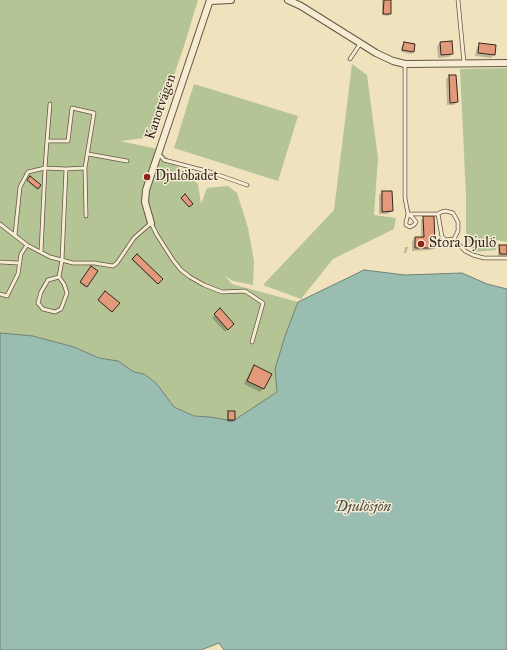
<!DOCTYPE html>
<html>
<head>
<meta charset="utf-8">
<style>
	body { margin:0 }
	canvas { display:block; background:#efe2bc }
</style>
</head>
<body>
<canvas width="507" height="650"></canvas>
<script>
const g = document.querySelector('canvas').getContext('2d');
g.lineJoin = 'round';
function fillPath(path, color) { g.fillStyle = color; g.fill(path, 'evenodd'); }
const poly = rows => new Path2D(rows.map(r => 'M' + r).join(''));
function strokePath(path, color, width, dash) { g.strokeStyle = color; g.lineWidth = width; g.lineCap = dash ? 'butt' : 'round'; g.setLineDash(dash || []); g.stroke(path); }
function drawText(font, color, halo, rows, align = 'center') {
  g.font = font + ' "IM FELL Great Primer",serif'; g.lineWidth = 3; g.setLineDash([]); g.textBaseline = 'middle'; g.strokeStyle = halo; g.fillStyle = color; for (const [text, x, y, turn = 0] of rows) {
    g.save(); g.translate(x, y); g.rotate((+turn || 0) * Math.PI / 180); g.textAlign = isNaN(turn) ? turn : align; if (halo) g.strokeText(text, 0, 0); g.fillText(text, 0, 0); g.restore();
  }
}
fillPath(poly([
	[0,0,198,0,184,46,153,137,120,141,157,149,198,184,201,204,207,188,228,186,237,193,248,228,254,261,253,285,233,281,225,276,232,284,298,302,285,336,275,369,277,392,233,421,210,417,194,416,174,407,156,383,144,374,134,372,118,361,99,358,74,347,33,336,0,333],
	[352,64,367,75,378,158,374,215,396,218,394,229,333,259,301,299,263,285,334,210],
	[507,68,507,242,497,240,496,250,473,252,466,232,466,196,460,69],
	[194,84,298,116,278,181,174,148]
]), '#b4c495');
const water = poly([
	[364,270,405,275,462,273,487,284,507,289,507,650,224,650,219,643,201,650,0,650,0,333,33,336,74,347,99,358,118,361,134,372,144,374,156,383,174,407,194,416,210,417,233,421,277,392,275,369,285,336,298,302,364,270]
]);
fillPath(water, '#9abdb2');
strokePath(water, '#728177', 1);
fillPath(poly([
	[382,0,390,0,390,14,388,16,382,15],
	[404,43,413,52,411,54,401,52,402,45],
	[440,43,452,54,449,57,438,58,437,46],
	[480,44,495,46,494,55,491,58,475,56,477,47],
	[449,76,457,102,454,105,447,105,446,79],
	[30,177,40,185,37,189,27,181],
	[382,192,392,211,388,214,379,214,379,195],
	[424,217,434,247,431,250,412,251,412,241,415,238,421,238,421,220],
	[500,246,507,246,507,256,498,256,498,248],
	[405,247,408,247,406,253,404,253],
	[137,256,161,279,157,284,132,260],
	[91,267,97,271,85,287,80,283],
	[220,310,233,324,225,332,212,318],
	[255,366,270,374,263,389,260,392,244,384,251,370],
	[229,412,234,412,234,420,232,422,227,422,227,414]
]), '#0003');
const building = poly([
	[384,0,391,0,391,14,383,14,384,0],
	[452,41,453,54,441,55,440,42,452,41],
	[404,42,415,44,414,52,402,50,404,42],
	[479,43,496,45,495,55,478,53,479,43],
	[449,75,456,75,458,102,450,103,449,75],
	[30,176,41,185,38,189,27,180,30,176],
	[382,191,392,191,393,211,382,212,382,191],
	[185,194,193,204,189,207,181,198,185,194],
	[423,216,434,216,435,248,415,248,415,237,424,237,423,216],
	[499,245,507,245,507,254,500,254,499,245],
	[137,254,163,279,158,284,132,259,137,254],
	[91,266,98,271,87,287,80,282,91,266],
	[105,291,120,303,112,312,98,300,105,291],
	[220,308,234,324,228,330,214,314,220,308],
	[254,365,272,374,264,389,247,381,254,365],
	[228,411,235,411,235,420,228,420,228,411]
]);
fillPath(building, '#e29a7a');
strokePath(building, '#36271e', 1);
const lane = poly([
	[458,0,464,63],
	[350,59,360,44],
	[405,64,405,198,408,214,413,218,416,222,414,225,410,227,406,225,406,222,408,214,438,214,441,212,446,211,453,213,458,222,458,231,454,239,446,240,442,237,438,214],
	[47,141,50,104],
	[158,153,164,160,210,172,247,185],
	[88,154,127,161],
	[0,224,27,245,50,257,73,263,94,263,113,266,117,263,134,238,151,223,157,235,173,260,181,270,190,277,204,285,222,292,245,291,263,303,252,342],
	[15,235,20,187,28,172,45,168,47,141,68,141,72,108,94,113,85,168],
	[454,239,465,251,473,255,484,258,507,258],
	[41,252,45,168,66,169],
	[0,262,18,263],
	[59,277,48,280,41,292,38,303,43,309,55,312,61,309,67,293,64,284,59,277,62,260,66,169,85,168,86,216],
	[0,294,7,296,18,274,21,254,27,245]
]);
const street = poly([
	[288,0,301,6,376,53,393,61,405,64,507,63],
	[210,1,231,0],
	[151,223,145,202,146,190,210,0]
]);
strokePath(lane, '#645646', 4.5);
strokePath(street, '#645646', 8);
strokePath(lane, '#f5ecd3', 3);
strokePath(street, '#f5ecd3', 6);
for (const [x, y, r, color] of [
	[147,177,4,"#8f2418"],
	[421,244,4,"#8f2418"]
]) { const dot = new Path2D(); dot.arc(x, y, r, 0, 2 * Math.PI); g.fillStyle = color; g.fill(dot); strokePath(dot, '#f5ecd3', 1.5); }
drawText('14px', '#36271e', '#f5ecd3', [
	["Kanotvägen",161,107,-71]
]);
drawText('14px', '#36271e', '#f5ecd3', [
	["Djulöbadet",155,177],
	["Stora Djulö",429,244]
], 'left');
drawText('italic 15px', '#4f4c43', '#f5ecd3', [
	["Djulösjön",363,507]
]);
</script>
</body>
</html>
